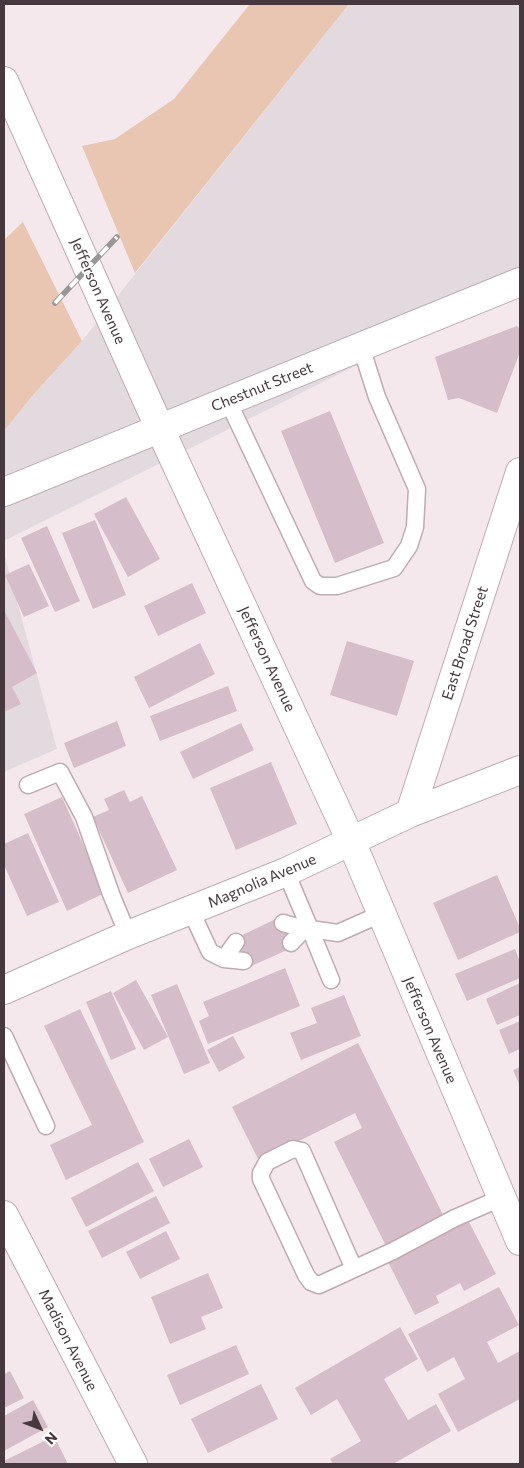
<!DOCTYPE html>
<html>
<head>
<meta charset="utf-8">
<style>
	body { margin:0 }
	#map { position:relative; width:524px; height:1468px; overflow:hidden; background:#f4e8ec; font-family:Commissioner,sans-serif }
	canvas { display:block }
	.frame { position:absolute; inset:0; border:5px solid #47373e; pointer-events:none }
	.north { position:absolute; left:15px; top:1403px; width:50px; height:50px; -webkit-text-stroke:4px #fff; paint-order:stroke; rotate:133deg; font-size:14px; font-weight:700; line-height:20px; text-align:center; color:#47373e }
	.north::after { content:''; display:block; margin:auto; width:18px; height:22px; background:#47373e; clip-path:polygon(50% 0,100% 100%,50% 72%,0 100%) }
</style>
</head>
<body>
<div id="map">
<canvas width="524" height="1468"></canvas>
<div class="frame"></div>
<div class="north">N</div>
</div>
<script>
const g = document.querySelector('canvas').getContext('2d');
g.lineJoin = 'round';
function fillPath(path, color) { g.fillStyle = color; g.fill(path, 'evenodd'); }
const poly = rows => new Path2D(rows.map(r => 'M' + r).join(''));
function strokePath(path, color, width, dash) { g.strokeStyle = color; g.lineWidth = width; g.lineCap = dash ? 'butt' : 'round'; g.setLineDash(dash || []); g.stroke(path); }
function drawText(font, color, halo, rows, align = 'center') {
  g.font = font + ' Commissioner,sans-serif'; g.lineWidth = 4; g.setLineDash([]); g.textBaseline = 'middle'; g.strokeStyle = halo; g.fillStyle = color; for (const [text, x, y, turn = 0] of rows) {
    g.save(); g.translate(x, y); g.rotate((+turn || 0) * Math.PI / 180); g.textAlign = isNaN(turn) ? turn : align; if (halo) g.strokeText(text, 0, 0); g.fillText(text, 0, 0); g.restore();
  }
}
fillPath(poly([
	[349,4,520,4,520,284,4,541,4,431,33,395,82,341],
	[4,553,57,749,4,772]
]), '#e3dadf');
fillPath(poly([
	[250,4,349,4,135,273,82,146,115,139,174,99],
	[23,222,82,341,33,395,4,431,4,240]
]), '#e8c6b1');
fillPath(poly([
	[517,326,520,329,520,352,497,413,459,398,448,400,435,357],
	[330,411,384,543,335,563,281,431],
	[126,497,160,559,128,577,94,514],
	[95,520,126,595,93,609,62,533],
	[47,526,80,601,55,612,21,538],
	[29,564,49,606,24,617,5,575],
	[192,583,206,613,158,636,144,606],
	[4,610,37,673,12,687,21,704,4,712],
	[347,641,414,661,397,716,330,695],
	[200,643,215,674,149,708,134,677],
	[228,686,237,711,160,741,150,716],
	[117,721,126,746,74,768,64,743],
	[241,723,254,750,193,779,180,752],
	[271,762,297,824,236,850,210,788],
	[124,790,130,802,142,796,177,870,128,893,93,817,109,810,104,799],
	[62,797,105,893,67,911,24,814],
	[28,833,59,902,27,916,4,865,4,844],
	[497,875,520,928,520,932,458,960,433,903],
	[280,917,294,947,249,967,236,938],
	[515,949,520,962,520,978,467,1001,455,974],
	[285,968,300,1006,208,1044,199,1021,209,1016,203,1002],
	[136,980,168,1037,144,1050,113,993],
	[520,983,520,1015,497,1025,486,999],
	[177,984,210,1063,184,1074,151,995],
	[111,991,136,1049,111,1060,86,1002],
	[344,995,361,1036,301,1060,290,1033,317,1023,311,1008],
	[80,1009,144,1142,66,1180,50,1145,92,1125,44,1026],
	[520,1021,520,1049,509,1054,499,1030],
	[233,1036,245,1058,219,1072,207,1050],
	[358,1043,446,1221,388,1250,334,1142,362,1128,355,1113,259,1161,232,1107],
	[520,1067,520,1086,513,1070],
	[189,1139,203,1167,163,1187,149,1159],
	[138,1162,154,1191,86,1227,71,1198],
	[156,1196,170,1223,102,1258,88,1231],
	[468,1220,496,1274,464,1291,460,1283,436,1296,439,1303,415,1315,388,1262],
	[166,1231,180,1259,140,1279,126,1252],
	[208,1273,223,1308,201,1317,206,1329,170,1344,151,1297],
	[499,1287,519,1325,487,1342,498,1363,520,1351,520,1399,458,1432,438,1394,465,1379,454,1357,427,1372,408,1334],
	[400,1327,418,1359,384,1379,408,1420,436,1404,451,1431,393,1464,333,1464,330,1459,361,1441,337,1399,311,1415,295,1388],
	[236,1345,249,1374,180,1405,167,1375],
	[10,1371,24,1398,4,1408,4,1374],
	[261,1384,278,1419,208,1453,191,1419],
	[33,1400,48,1427,4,1451,4,1416],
	[54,1436,68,1464,4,1464,4,1461]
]), '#d5bdc9');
const service = poly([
	[228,401,313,581,320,586,337,586,394,568,409,546,415,527,417,489,377,397,361,347],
	[28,785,60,772,84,817,111,894,128,935],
	[286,872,310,929,338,933,381,914],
	[191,911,210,952,224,959],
	[283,923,304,929,291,943],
	[304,929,310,929,331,980],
	[236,942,224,959,244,961],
	[4,1036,46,1126],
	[354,1269,302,1151,293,1149,267,1162,261,1173,261,1179,306,1275,311,1282,319,1285,393,1251,455,1218,501,1198]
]);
const minor = poly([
	[4,81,160,429,351,841,520,1241],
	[4,492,520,282],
	[410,813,520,472],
	[4,990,128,935,286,872,410,813,520,770],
	[4,1215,133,1464]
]);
strokePath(service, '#bfabb3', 19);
strokePath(minor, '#bfabb3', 30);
strokePath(service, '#fff', 16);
strokePath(minor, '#fff', 28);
const rail = poly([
	[55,303,117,237]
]);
strokePath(rail, '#979797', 5.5);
strokePath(rail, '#fff', 4, [11]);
drawText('15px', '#47373e', '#fff', [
	["Jefferson Avenue",98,291,66],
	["Chestnut Street",262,387,-22],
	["East Broad Street",465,643,-72],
	["Jefferson Avenue",267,659,65],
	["Magnolia Avenue",262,881,-23],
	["Jefferson Avenue",430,1030,67],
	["Madison Avenue",68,1340,63]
]);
</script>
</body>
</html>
